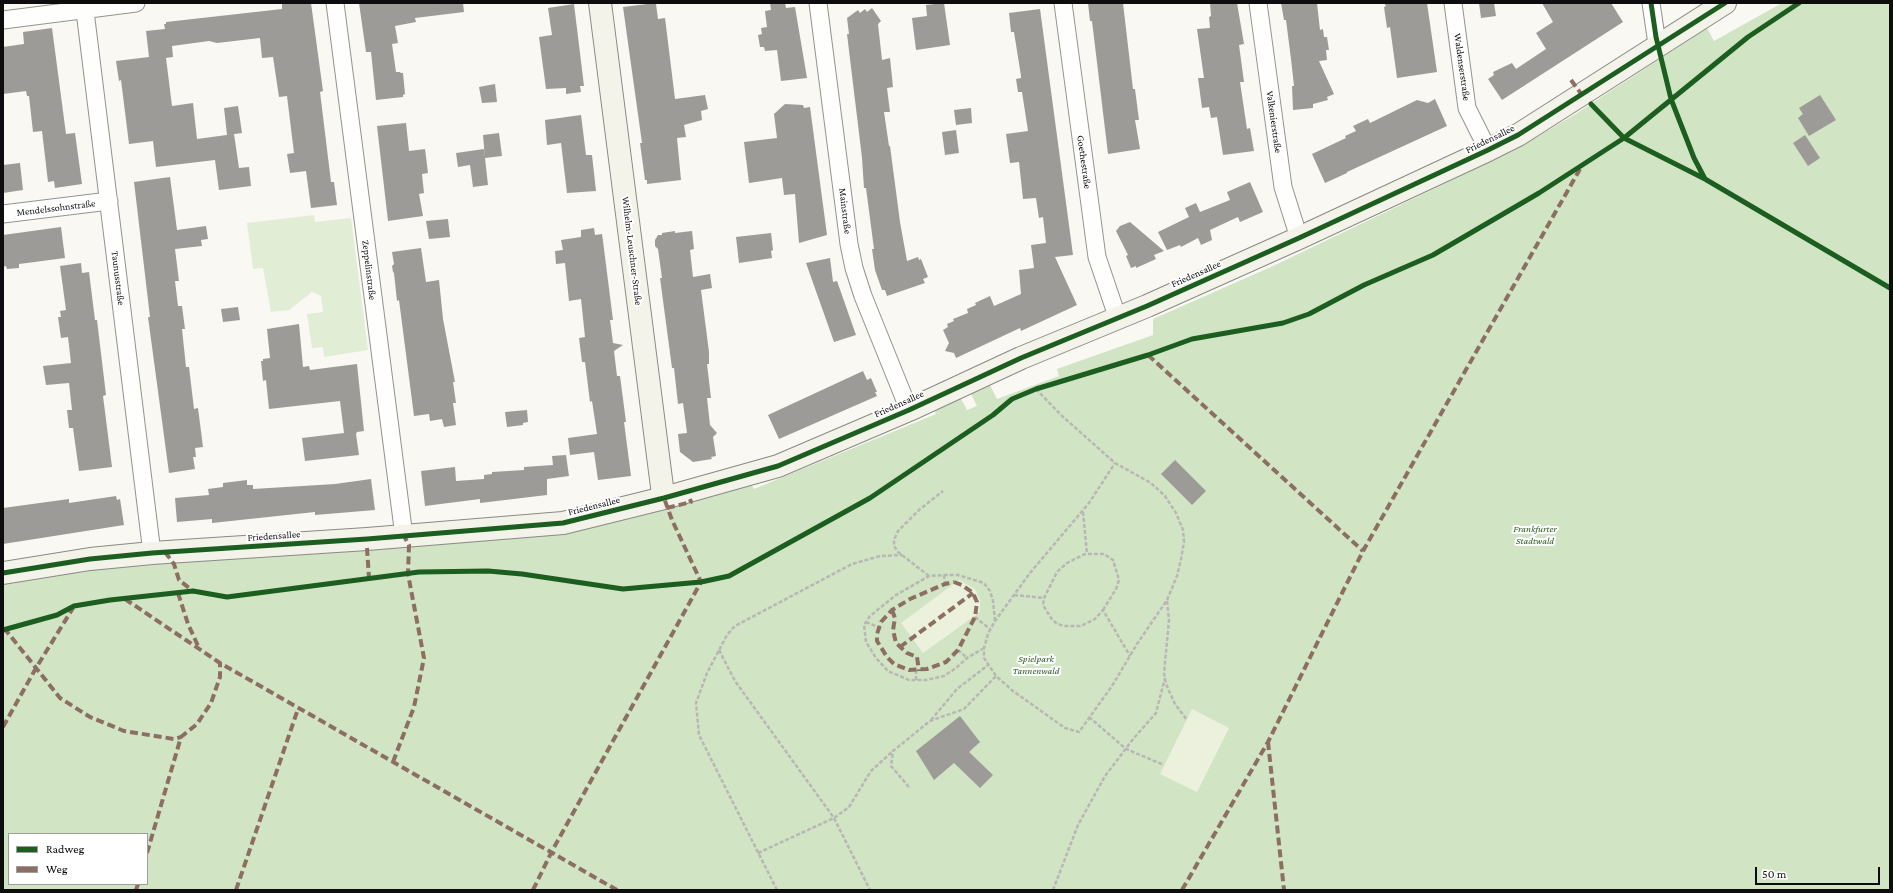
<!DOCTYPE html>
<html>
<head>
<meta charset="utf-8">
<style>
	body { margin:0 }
	#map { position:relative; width:1893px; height:893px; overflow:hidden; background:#faf8f2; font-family:"Crimson Pro",serif }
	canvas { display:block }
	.frame { position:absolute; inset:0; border:4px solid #0d0d0d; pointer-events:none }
	.legend { position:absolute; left:8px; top:833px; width:140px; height:52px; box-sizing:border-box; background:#fff; border:1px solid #9e9e9e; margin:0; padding:5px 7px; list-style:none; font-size:12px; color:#0d0d0d }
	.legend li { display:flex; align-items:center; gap:8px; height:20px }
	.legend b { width:20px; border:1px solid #9e9e9e }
	.scale { position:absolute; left:1755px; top:867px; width:125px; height:18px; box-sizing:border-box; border:2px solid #0d0d0d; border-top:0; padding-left:5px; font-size:12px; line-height:14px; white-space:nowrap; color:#0d0d0d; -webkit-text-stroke:3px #fff; paint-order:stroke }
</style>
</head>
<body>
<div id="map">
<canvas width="1893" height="893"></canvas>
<div class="frame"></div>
<ul class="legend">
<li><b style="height:5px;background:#1b5e20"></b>Radweg</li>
<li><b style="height:5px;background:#8d6e63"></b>Weg</li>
</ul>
<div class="scale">50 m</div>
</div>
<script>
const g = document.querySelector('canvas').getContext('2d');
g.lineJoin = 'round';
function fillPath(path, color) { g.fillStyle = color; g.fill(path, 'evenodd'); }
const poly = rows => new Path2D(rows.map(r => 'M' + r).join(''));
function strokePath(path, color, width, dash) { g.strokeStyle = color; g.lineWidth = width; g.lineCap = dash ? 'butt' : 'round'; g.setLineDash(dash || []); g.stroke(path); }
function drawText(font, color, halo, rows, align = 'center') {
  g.font = font + ' "Crimson Pro",serif'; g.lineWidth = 4; g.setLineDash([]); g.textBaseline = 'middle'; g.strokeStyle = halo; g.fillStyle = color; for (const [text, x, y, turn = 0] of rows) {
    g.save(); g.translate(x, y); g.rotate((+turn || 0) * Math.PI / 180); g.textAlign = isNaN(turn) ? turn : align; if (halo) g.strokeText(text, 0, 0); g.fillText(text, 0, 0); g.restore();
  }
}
fillPath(poly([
	[314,215,315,222,351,218,368,350,324,357,323,347,312,348,307,314,323,312,321,296,312,292,289,310,271,312,263,268,253,269,247,223]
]), '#e1edd4');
fillPath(poly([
	[1782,3,1890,3,1890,890,3,890,3,582,100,568,367,548,751,484,754,489,936,414,933,407,959,395,967,410,977,406,969,390,988,381,997,399,1059,376,1057,369,1153,335,1153,319,1273,266,1513,151,1574,115,1707,28,1714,41],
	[9,834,147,834,147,884,9,884]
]), '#d1e4c3');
fillPath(poly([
	[959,580,975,589,980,600,980,612,923,653,901,623],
	[1192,709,1229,728,1197,792,1160,774]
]), '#ebf1dd');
fillPath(poly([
	[282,3,311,3,323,91,320,92,331,182,334,182,337,205,311,208,306,171,290,173,287,154,294,153,287,96,279,97,273,57,262,58,260,38,217,43,209,41,172,46,173,57,166,58,172,106,193,103,197,139,234,134,239,168,249,167,251,186,219,190,215,160,156,167,153,141,129,144,121,80,119,81,116,61,149,57,146,31,165,29,164,24,166,24,166,22,282,9],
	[359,3,463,3,464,12,415,18,416,22,395,26,398,43,392,44,396,72,400,72,401,73,403,73,405,94,403,95,403,97,376,100,371,52,366,52],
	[770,3,785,3,786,8,795,7,807,78,781,81,777,50,765,51,764,47,760,47,758,35,762,34,761,28,767,27,765,11,771,10],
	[944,3,950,45,916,50,912,18,927,16,926,5],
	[1088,3,1123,3,1133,89,1135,89,1139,120,1135,120,1140,149,1108,154,1092,21,1090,21],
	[1210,3,1237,3,1244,44,1239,45,1244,82,1240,82,1247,129,1250,128,1254,151,1223,155,1217,117,1211,118,1209,107,1202,108,1198,78,1204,78,1197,29,1210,28,1209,17,1211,16],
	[1281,3,1317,3,1320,30,1323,29,1324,37,1327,37,1329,50,1326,50,1327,60,1319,61,1334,94,1327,97,1328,100,1313,104,1313,108,1293,110,1292,86,1294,86,1291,59,1286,20,1284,20],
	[1384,3,1427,3,1437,72,1397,78,1390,27,1387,28,1384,7,1386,6],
	[1479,3,1494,3,1496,16,1481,18],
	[1542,3,1611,3,1623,22,1502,100,1488,79,1494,75,1493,72,1512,63,1516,69,1546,49,1536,33,1553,22],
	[574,4,584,86,580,86,581,92,566,94,566,88,546,89,539,37,552,35,548,8],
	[647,4,656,4,658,19,665,18,675,99,705,95,708,109,701,111,702,120,684,125,686,137,677,138,681,180,647,184,647,180,645,180,640,143,642,143,623,7],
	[872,8,881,21,878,24,882,60,890,58,893,87,887,88,890,112,884,112,889,146,890,146,900,222,907,261,918,257,919,260,921,259,928,277,923,279,925,283,887,296,885,290,882,290,875,270,872,249,874,249,866,188,864,188,862,158,847,34,849,34,847,18,858,10,860,13,865,9,867,12],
	[1040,9,1073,255,1055,257,1077,305,1021,331,1020,328,956,358,954,353,945,351,949,343,943,330,948,327,947,324,954,321,953,319,968,313,967,309,976,305,975,303,990,296,994,306,1021,294,1019,270,1034,268,1031,245,1046,243,1043,217,1039,218,1036,198,1023,199,1019,162,1010,163,1006,134,1028,131,1022,92,1018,92,1016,79,1021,78,1021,76,1014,32,1011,32,1009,13],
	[52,28,66,134,75,133,82,184,55,188,54,181,48,182,42,131,33,132,29,96,27,96,26,91,3,94,3,47,24,44,23,32],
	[495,84,497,102,482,103,479,87],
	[1820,95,1836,120,1809,136,1798,118,1803,114,1799,108],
	[1435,99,1447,126,1347,172,1347,173,1325,183,1312,154,1346,138,1345,136,1356,131,1353,126,1368,119,1370,123,1417,100,1428,103],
	[785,104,803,105,804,108,810,107,827,235,799,243,795,194,784,195,782,178,749,183,744,142,777,138,774,114],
	[238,106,242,133,227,135,224,108],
	[971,108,972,123,956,125,954,110],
	[581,115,586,155,592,155,596,191,567,193,561,143,547,145,545,120],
	[406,123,409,151,425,149,428,173,422,174,424,193,419,194,423,216,388,221,377,126],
	[956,130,959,153,945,155,942,132],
	[499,133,502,156,485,158,483,135],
	[1805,135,1820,158,1808,166,1793,143],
	[484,149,488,185,473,187,470,165,458,167,456,153],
	[20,163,23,190,3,193,3,165],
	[170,177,177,230,206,226,208,239,201,240,202,246,175,249,179,281,175,281,178,306,182,306,185,329,182,329,186,367,189,367,194,409,198,408,203,447,195,448,196,457,193,457,195,469,169,473,148,317,150,317,134,182],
	[1250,182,1263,212,1240,222,1238,217,1210,230,1212,240,1201,245,1198,238,1181,247,1180,245,1167,250,1158,232,1189,217,1185,208,1196,203,1200,212,1230,200,1227,192],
	[448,219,450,237,429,239,426,221],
	[1130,222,1164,251,1154,255,1156,259,1136,268,1136,266,1131,268,1126,256,1128,255,1116,231,1120,226],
	[61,227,65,258,19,264,19,268,7,269,6,266,3,267,3,235],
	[594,228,595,235,602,234,603,241,613,320,610,320,613,343,623,345,614,351,617,376,620,376,626,422,624,422,631,476,598,480,594,452,570,455,568,438,597,434,592,401,590,402,585,362,582,362,579,338,585,337,581,299,569,301,565,263,556,264,555,251,563,250,561,240,581,237,581,230],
	[675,231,675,233,692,231,694,249,690,250,693,277,710,274,712,288,701,290,709,352,709,364,707,364,711,398,707,398,710,425,717,433,713,437,716,456,711,457,712,459,693,462,680,452,678,434,687,433,683,403,678,404,674,368,672,368,660,278,662,278,658,249,655,246,655,240,658,235,662,235,662,233],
	[771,233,773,250,771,251,772,258,739,263,736,237],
	[421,248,426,282,439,280,443,319,455,382,453,382,456,403,453,403,456,425,444,427,442,419,430,421,429,414,414,416,399,300,397,301,394,273,393,272,392,266,394,264,392,252],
	[830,258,833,282,837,281,856,335,834,342,806,263],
	[81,263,82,273,89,272,95,320,97,320,106,395,103,396,112,467,79,471,73,428,69,428,67,410,72,410,69,383,46,385,43,366,71,363,68,337,61,338,58,317,61,317,60,311,66,310,60,266],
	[238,307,240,320,223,322,221,309],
	[299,324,303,367,309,366,310,370,357,364,364,431,357,432,356,434,359,455,305,461,302,438,344,433,340,401,269,409,266,380,263,381,261,361,263,361,263,359,270,358,267,329],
	[863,371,867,380,871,378,877,392,875,392,877,396,779,439,768,415],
	[527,410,528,422,523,423,523,425,507,427,505,412],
	[566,455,569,476,547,479,547,495,480,503,480,499,425,506,421,471,455,467,456,481,484,479,484,475,492,474,492,472,524,470,524,467,553,465,552,456],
	[1175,460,1206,491,1192,505,1161,474],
	[371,479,375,510,315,515,315,512,212,523,212,519,177,522,175,498,209,495,208,489,223,487,223,483,247,480,247,485,253,485,253,489,335,484],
	[116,496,117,500,120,499,124,525,3,544,3,508,69,499,69,503],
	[960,716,980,742,969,752,993,775,980,788,954,763,934,780,916,751]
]), '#9d9b97');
const street = poly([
	[84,3,152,553],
	[335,3,404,536],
	[818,3,849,244,854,268,863,296,909,410],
	[1063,3,1097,257,1118,319],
	[1258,3,1283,187,1299,238],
	[1453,3,1467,108,1488,150],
	[1651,3,1656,37,1660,46],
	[3,20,136,3],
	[3,214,109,201]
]);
const secondary = poly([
	[600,3,662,487,664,498],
	[3,573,90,559,152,553,367,539,563,523,664,498,778,466,909,410,1021,358,1147,306,1299,238,1488,150,1518,135,1725,3]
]);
strokePath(street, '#949390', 19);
strokePath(secondary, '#8a8987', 24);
strokePath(poly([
	[1036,389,1062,416,1115,463,1151,483,1165,496,1176,513,1183,530,1184,542,1181,559,1177,576,1167,600,1137,644,1112,686,1079,732,1065,728,1013,691,996,676,984,658,984,648,988,634,995,621,1030,573,1089,503,1115,463],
	[1083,512,1087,554],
	[944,575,945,584],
	[929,576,898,552,894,546,894,540,898,531,919,510,943,491],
	[1014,595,1044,598],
	[1167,601,1169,620,1164,673,1166,684,1175,704,1187,720],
	[1103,610,1116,589,1119,580,1113,560,1104,554,1085,554,1067,563,1057,572,1044,598,1043,605,1051,618,1057,624,1065,626,1081,626,1095,619,1103,610,1130,656],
	[975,617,990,629],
	[866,622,878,627],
	[984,648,967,658,956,668,944,676,926,680,909,680,888,671,876,658,866,642,864,625,870,616,896,595,929,576,944,575,958,575,984,583,990,591,993,601,995,621],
	[719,650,735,681,834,818,870,890],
	[958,650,967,658],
	[916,680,916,671],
	[1089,717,1126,749,1164,765],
	[931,720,957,689,988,665],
	[909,787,891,766,893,751,930,721,964,709,996,676],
	[758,853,834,818,849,807,871,771,893,751],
	[777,890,699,735,696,703,707,673,727,635,735,626,852,564,880,556,902,555],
	[1053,890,1078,825,1105,776,1134,738,1156,713,1165,678]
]), '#b8b7b6', 2.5, [4, 2]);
strokePath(street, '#fefefd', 17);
strokePath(secondary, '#f3f3ea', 22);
strokePath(poly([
	[1571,80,1582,95],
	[1148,355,1363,551],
	[667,508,691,502,690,499],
	[367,548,369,578],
	[165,552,174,564,179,580,193,591],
	[954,582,962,585,973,593,977,602,975,617,958,650,946,662,927,669,909,670,894,664,887,657,877,641,877,634,881,622,892,610,910,599,945,584,954,582],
	[178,593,188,624,199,648],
	[125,599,220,663,617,890],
	[892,610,895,618,893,630,896,643,907,653,917,657,919,671],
	[4,628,60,698,90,717,124,731,174,739,181,737],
	[900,647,973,593],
	[3,727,36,668,73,608],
	[1268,742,1284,890],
	[393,762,414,707,424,658,408,574,409,545,404,536],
	[147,853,181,737,197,724,211,703,220,677,220,663],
	[136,890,138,884],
	[236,890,298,709],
	[533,890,552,851,701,582,672,520,664,498],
	[1182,890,1268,742,1363,551,1580,169]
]), '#8d6e63', 4, [8, 4]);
strokePath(poly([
	[1651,3,1656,37,1671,99,1694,158,1705,179],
	[1591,104,1624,138,1705,179,1890,288],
	[3,573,90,559,152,553,367,539,563,523,664,498,778,466,909,410,1021,358,1147,306,1299,238,1488,150,1518,135,1725,3],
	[3,630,57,615,74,606,110,600,193,591,227,597,419,572,488,571,522,574,623,589,701,582,729,576,870,498,993,415,1012,399,1036,389,1148,355,1192,339,1283,323,1309,314,1364,285,1433,255,1539,193,1624,138,1748,37,1799,3]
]), '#1b5e20', 5);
drawText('10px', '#0d0d0d', '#fff', [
	["Waldenserstraße",1462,67,82],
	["Valkenierstraße",1274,122,82],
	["Friedensallee",1490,139,-26],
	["Goethestraße",1084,162,82],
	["Mendelssohnstraße",56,208,-7],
	["Mainstraße",845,211,83],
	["Wilhelm-Leuschner-Straße",632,251,83],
	["Zeppelinstraße",369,270,83],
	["Friedensallee",1196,274,-24],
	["Taunusstraße",118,278,83],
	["Friedensallee",899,404,-24],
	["Friedensallee",594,506,-14],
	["Friedensallee",274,536,-4]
]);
drawText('italic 10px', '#2b5d24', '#fff', [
	["Frankfurter",1535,529],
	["Stadtwald",1535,541],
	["Spielpark",1036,659],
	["Tannenwald",1036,671]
]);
</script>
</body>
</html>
